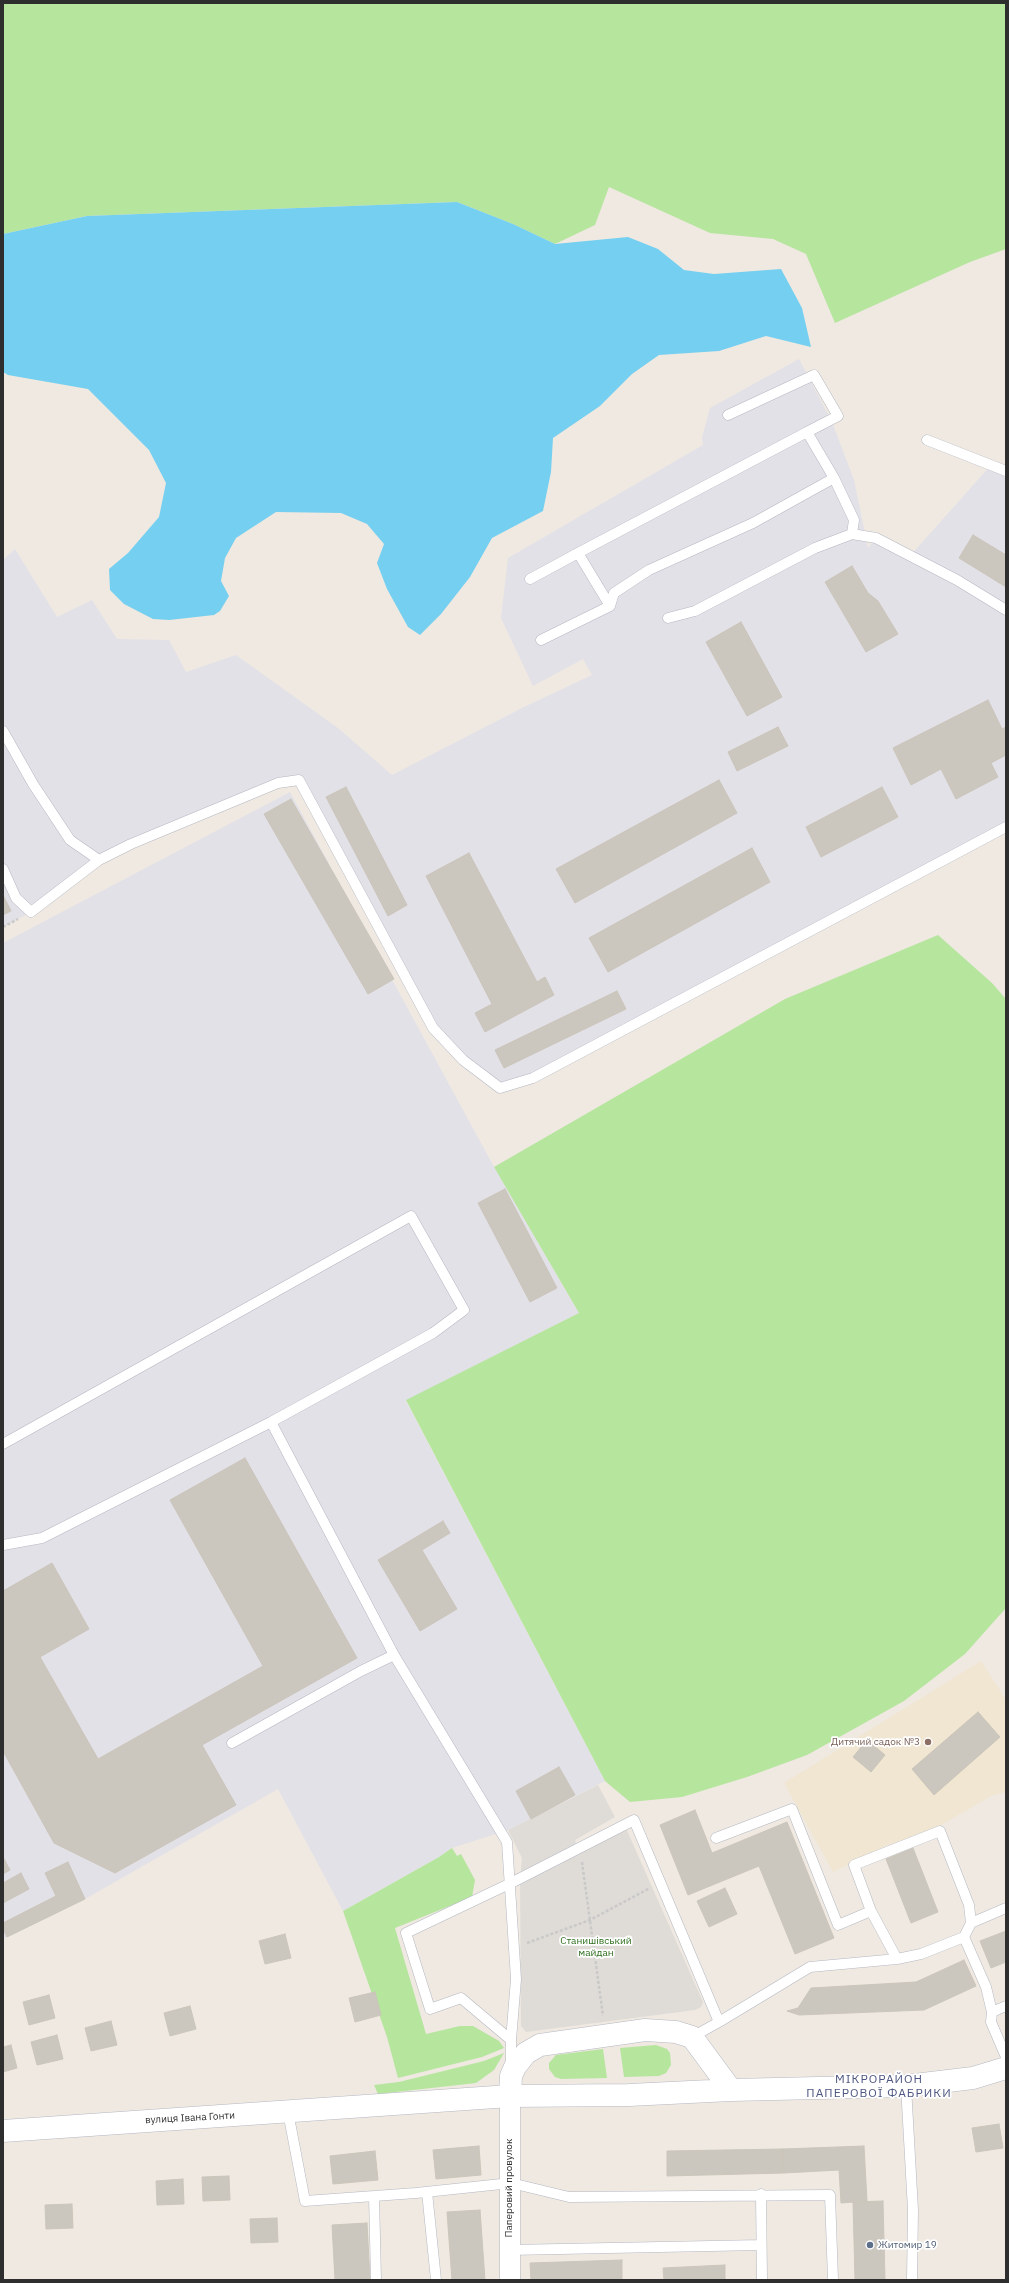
<!DOCTYPE html>
<html>
<head>
<meta charset="utf-8">
<style>
	body { margin:0 }
	#map { position:relative; width:1009px; height:2283px; overflow:hidden; background:#efe9e1; font-family:"IBM Plex Sans",sans-serif }
	canvas { display:block }
	.frame { position:absolute; inset:0; border:4px solid #2e2e2e; pointer-events:none }
</style>
</head>
<body>
<div id="map">
<canvas width="1009" height="2283"></canvas>
<div class="frame"></div>
</div>
<script>
const g = document.querySelector('canvas').getContext('2d');
g.lineJoin = 'round';
function fillPath(path, color) { g.fillStyle = color; g.fill(path, 'evenodd'); }
const poly = rows => new Path2D(rows.map(r => 'M' + r).join(''));
function strokePath(path, color, width, dash) { g.strokeStyle = color; g.lineWidth = width; g.lineCap = dash ? 'butt' : 'round'; g.setLineDash(dash || []); g.stroke(path); }
function drawText(font, color, halo, rows, align = 'center') {
  g.font = font + ' "IBM Plex Sans",sans-serif'; g.lineWidth = 3.5; g.setLineDash([]); g.textBaseline = 'middle'; g.strokeStyle = halo; g.fillStyle = color; for (const [text, x, y, turn = 0] of rows) {
    g.save(); g.translate(x, y); g.rotate((+turn || 0) * Math.PI / 180); g.textAlign = isNaN(turn) ? turn : align; if (halo) g.strokeText(text, 0, 0); g.fillText(text, 0, 0); g.restore();
  }
}
fillPath(poly([
	[799,359,832,422,854,480,868,548,876,538,910,556,991,465,1006,471,1006,827,533,1078,500,1088,433,1028,299,780,131,844,31,912,3,927,3,560,15,549,57,617,92,600,117,639,169,640,186,672,236,655,338,728,392,775,524,707,592,675,583,659,533,686,501,618,508,558,703,445,702,438,710,408],
	[290,792,494,1167,579,1313,406,1401,605,1781,508,1830,452,1848,439,1857,343,1911,278,1789,85,1899,3,1939,3,943]
]), '#e3e1e8');
fillPath(poly([
	[981,1661,1006,1700,1006,1792,991,1796,936,1828,883,1847,833,1872,784,1783]
]), '#f0e6d1');
fillPath(poly([
	[3,3,1006,3,1006,249,970,262,835,323,806,254,773,239,710,233,609,187,595,225,555,244,513,224,457,202,87,216,3,234],
	[938,935,992,983,1006,999,1006,1608,965,1654,904,1701,807,1755,747,1777,682,1797,630,1802,605,1781,406,1400,579,1313,494,1167,785,999],
	[452,1848,457,1856,461,1854,475,1880,472,1897,395,1928,426,2034,460,2026,473,2026,499,2041,504,2048,482,2057,398,2078,387,2037,343,1911,439,1857],
	[656,2045,667,2049,670,2053,671,2065,666,2073,659,2076,624,2077,620,2048],
	[603,2049,607,2078,561,2079,555,2077,549,2069,549,2063,556,2055],
	[504,2053,494,2070,476,2083,378,2094,374,2085,399,2082,484,2061]
]), '#b6e59e');
fillPath(poly([
	[598,1785,615,1817,575,1840,576,1843,572,1848,625,1826,703,2002,701,2007,695,2010,526,2032,521,2026,520,1879,522,1858,508,1830]
]), '#dfdcd8');
fillPath(poly([
	[457,202,513,224,555,244,628,237,658,249,684,270,714,274,781,269,802,308,811,347,766,336,719,351,659,355,632,374,600,406,553,438,551,472,543,511,492,538,470,577,441,614,420,635,408,627,387,589,377,563,384,544,367,524,341,513,276,512,236,538,225,558,221,581,229,596,220,611,214,615,169,620,153,619,124,604,110,590,109,569,128,553,159,517,166,483,149,450,88,389,8,375,3,372,3,234,87,216]
]), '#75cff0');
const building = poly([
	[973,535,1006,555,1006,587,959,558,973,535],
	[852,566,868,593,878,601,898,634,866,652,825,582,852,566],
	[741,622,782,697,747,716,706,642,741,622],
	[988,700,1002,729,1006,727,1006,755,991,763,998,777,956,799,941,769,911,785,893,748,988,700],
	[778,727,788,746,737,771,728,752,778,727],
	[719,780,737,813,575,903,556,869,719,780],
	[346,787,407,905,388,916,326,797,346,787],
	[882,787,898,817,821,857,806,827,882,787],
	[291,799,394,979,368,994,264,814,291,799],
	[752,848,770,882,608,972,589,938,752,848],
	[469,853,537,982,545,977,554,995,485,1032,475,1013,492,1004,426,876,469,853],
	[3,895,11,911,3,915,3,895],
	[617,991,626,1009,504,1068,495,1050,617,991],
	[505,1189,557,1288,530,1302,478,1203,505,1189],
	[245,1458,357,1658,202,1745,236,1805,115,1873,54,1843,3,1751,3,1591,52,1563,89,1629,40,1657,98,1759,263,1666,170,1500,245,1458],
	[443,1521,450,1533,422,1550,457,1609,420,1631,378,1560,443,1521],
	[978,1712,1000,1737,934,1795,912,1769,978,1712],
	[867,1740,885,1755,871,1772,853,1757,867,1740],
	[559,1767,575,1795,531,1819,516,1791,559,1767],
	[695,1810,712,1853,787,1822,834,1938,795,1954,759,1866,688,1895,660,1825,695,1810],
	[913,1848,938,1912,911,1923,886,1859,913,1848],
	[3,1857,10,1870,3,1874,3,1857],
	[68,1862,85,1899,7,1937,3,1929,3,1923,56,1896,45,1873,68,1862],
	[21,1873,29,1889,3,1903,3,1883,21,1873],
	[725,1888,737,1914,709,1927,697,1901,725,1888],
	[1006,1931,1006,1962,991,1968,980,1941,1006,1931],
	[285,1934,291,1958,265,1964,259,1941,285,1934],
	[964,1960,976,1986,924,2010,799,2015,787,2011,798,2008,811,1988,916,1982,964,1960],
	[375,1992,381,2015,355,2022,349,1998,375,1992],
	[49,1995,55,2018,29,2025,23,2002,49,1995],
	[190,2006,196,2029,170,2036,164,2013,190,2006],
	[111,2021,117,2045,91,2051,85,2028,111,2021],
	[57,2035,63,2059,37,2065,31,2042,57,2035],
	[11,2045,17,2068,3,2072,3,2047,11,2045],
	[999,2124,1003,2148,976,2152,972,2128,999,2124],
	[479,2146,481,2175,436,2179,433,2150,479,2146],
	[864,2146,867,2201,841,2203,839,2170,784,2173,783,2149,864,2146],
	[783,2149,784,2173,667,2176,667,2151,783,2149],
	[375,2151,378,2180,333,2184,330,2156,375,2151],
	[229,2176,230,2200,203,2201,202,2177,229,2176],
	[183,2179,184,2204,157,2205,156,2181,183,2179],
	[883,2201,885,2280,855,2280,853,2202,883,2201],
	[72,2204,73,2228,46,2229,45,2205,72,2204],
	[480,2210,485,2280,452,2280,447,2212,480,2210],
	[277,2218,278,2242,251,2243,250,2219,277,2218],
	[367,2223,370,2280,335,2280,332,2225,367,2223],
	[622,2260,622,2280,531,2280,530,2263,622,2260],
	[725,2265,725,2280,664,2280,663,2268,725,2265]
]);
fillPath(building, '#cbc7bf');
strokePath(building, '#cbc5ba', 1);
const lane = poly([
	[728,415,814,375,838,416,807,432],
	[927,440,1006,471],
	[578,553,807,432,834,478],
	[530,579,578,553,610,606],
	[668,618,695,611,815,548,852,534,876,538,957,580,1006,610],
	[541,640,610,606,614,593,649,570,753,523,834,478,854,520,852,534],
	[3,731,33,784,70,840,99,860],
	[3,869,16,898,31,912,99,860,131,844,278,783,299,780,433,1028,463,1060,500,1088,533,1078,1006,827],
	[3,1444,411,1216,464,1310,433,1333,271,1422,394,1655],
	[3,1545,42,1538,271,1422],
	[232,1743,361,1671,394,1655,507,1842,516,1979,511,2040,511,2066],
	[871,1911,854,1865,940,1831,969,1905,971,1923,964,1937,921,1954,897,1959],
	[971,1923,1006,1908],
	[964,1937,986,1987,992,2012,991,2022,1006,2057],
	[992,2012,1006,2006],
	[692,2037,719,2022],
	[511,2040,461,1998,430,2009,406,1933,509,1884,634,1820,719,2022,810,1967,897,1959,871,1911,838,1925,792,1809,716,1838],
	[906,2086,913,2210,912,2280],
	[288,2112,305,2201,416,2193,511,2183,569,2197,830,2195,833,2280],
	[427,2192,436,2280],
	[761,2194,762,2280],
	[374,2196,376,2280],
	[509,2250,761,2245]
]);
const street = poly([
	[510,2280,510,2096]
]);
const secondary = poly([
	[510,2096,511,2076,515,2067,526,2053,540,2045,645,2030,676,2032,692,2037,731,2090],
	[3,2131,510,2096,629,2095,731,2090,906,2086,973,2078,1006,2068]
]);
strokePath(lane, '#b4b7c1', 11);
strokePath(street, '#b4b7c1', 21);
strokePath(secondary, '#b4b7c1', 23);
strokePath(poly([
	[3,927,18,919],
	[582,1862,603,2016],
	[527,1943,590,1920,650,1888]
]), '#c9c9c9', 2.5, [3, 2]);
strokePath(lane, '#fff', 10);
strokePath(street, '#fff', 20);
strokePath(secondary, '#fff', 22);
for (const [x, y, r, color] of [
	[928,1742,4,"#8d6e63"],
	[870,2245,4,"#5c6f8a"]
]) { const dot = new Path2D(); dot.arc(x, y, r, 0, 2 * Math.PI); g.fillStyle = color; g.fill(dot); strokePath(dot, '#fff', 1.5); }
drawText('10px', '#785e54', '#fff', [
	["Дитячий садок №3",920,1742]
], 'right');
drawText('10px', '#2c6e1b', '#fff', [
	["Станишівський",596,1941],
	["майдан",596,1953]
]);
drawText('10px', '#2e2e2e', '#fff', [
	["вулиця Івана Гонти",190,2118,-3],
	["Паперовий провулок",509,2188,-90]
]);
drawText('10px', '#4e5e75', '#fff', [
	["Житомир 19",878,2245]
], 'left');
g.letterSpacing = '1px';
drawText('12px', '#4d5680', '#fff', [
	["МІКРОРАЙОН",879,2080],
	["ПАПЕРОВОЇ ФАБРИКИ",879,2094]
]);
g.letterSpacing = '0px';
</script>
</body>
</html>
